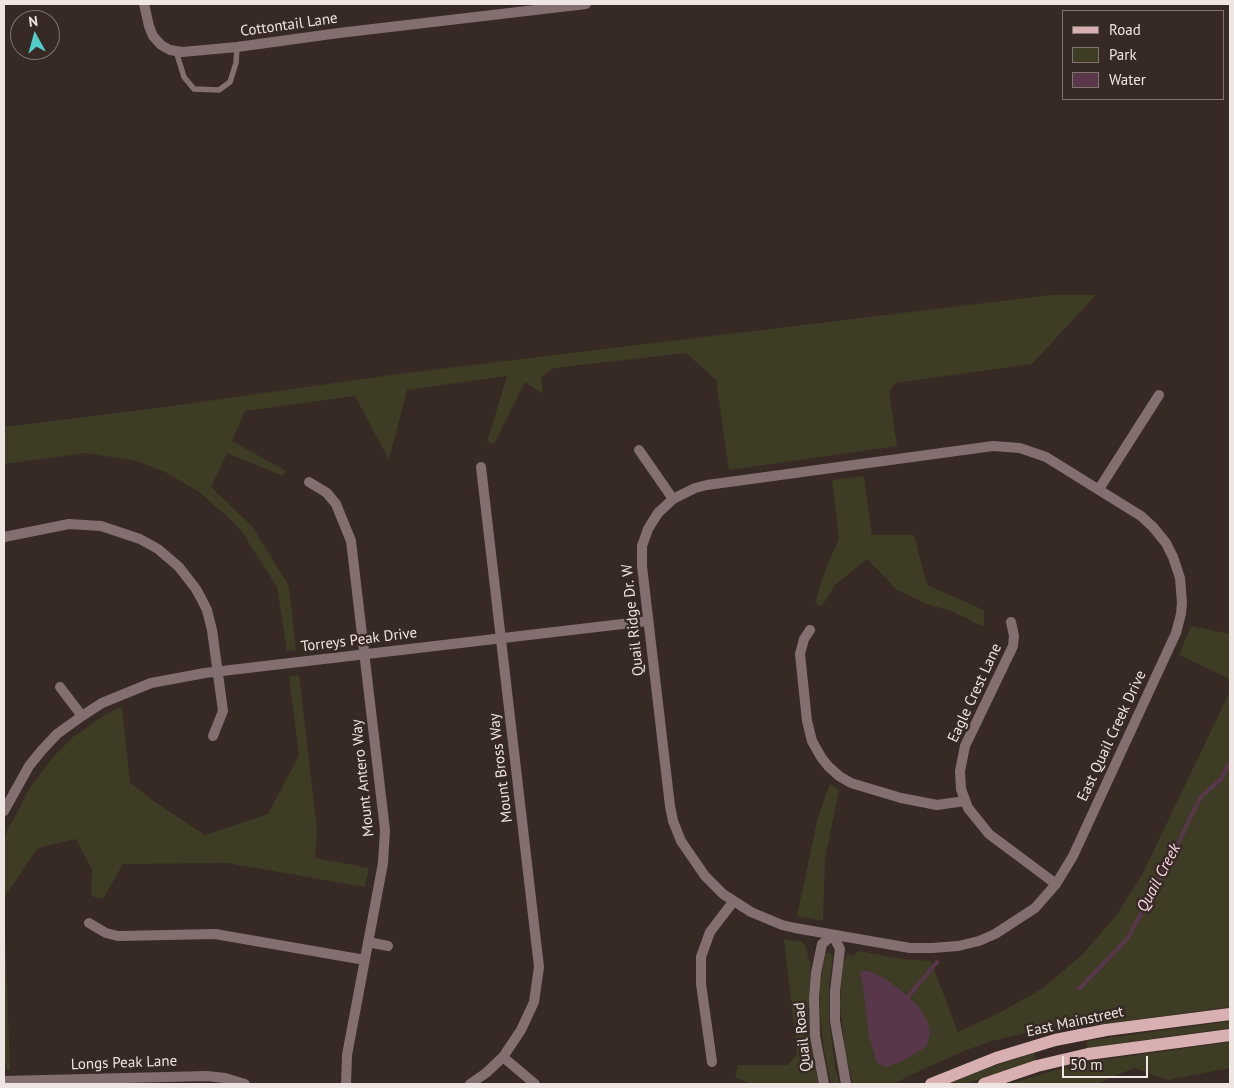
<!DOCTYPE html>
<html>
<head>
<meta charset="utf-8">
<style>
	body { margin:0 }
	#map { position:relative; width:1234px; height:1088px; overflow:hidden; background:#372924; font-family:"PT Sans",sans-serif }
	canvas { display:block }
	.frame { position:absolute; inset:0; border:5px solid #efe5e2; pointer-events:none }
	.legend { position:absolute; left:1062px; top:10px; width:162px; height:90px; box-sizing:border-box; background:#372924; border:1px solid #817470; margin:0; padding:6px 9px; list-style:none; font-size:15px; color:#efe5e2 }
	.legend li { display:flex; align-items:center; gap:10px; height:25px }
	.legend b { width:25px; border:1px solid #817470 }
	.north { position:absolute; left:10px; top:10px; width:50px; height:50px; box-sizing:border-box; background:#372924; border:1px solid #817470; border-radius:50%; rotate:353deg; font-size:14px; font-weight:700; line-height:20px; text-align:center; color:#efe5e2 }
	.north::after { content:''; display:block; margin:auto; width:18px; height:22px; background:#53cdca; clip-path:polygon(50% 0,100% 100%,50% 72%,0 100%) }
	.scale { position:absolute; left:1062px; top:1056px; width:86px; height:22px; box-sizing:border-box; border:2px solid #efe5e2; border-top:0; padding-left:6px; font-size:15px; line-height:18px; white-space:nowrap; color:#efe5e2; -webkit-text-stroke:4px #372924; paint-order:stroke }
</style>
</head>
<body>
<div id="map">
<canvas width="1234" height="1088"></canvas>
<div class="frame"></div>
<ul class="legend">
<li><b style="height:6px;background:#d9b0b2"></b>Road</li>
<li><b style="height:14px;background:#3e3c24"></b>Park</li>
<li><b style="height:14px;background:#59374a"></b>Water</li>
</ul>
<div class="north">N</div>
<div class="scale">50 m</div>
</div>
<script>
const g = document.querySelector('canvas').getContext('2d');
g.lineJoin = 'round';
function fillPath(path, color) { g.fillStyle = color; g.fill(path, 'evenodd'); }
const poly = rows => new Path2D(rows.map(r => 'M' + r).join(''));
function strokePath(path, color, width, dash) { g.strokeStyle = color; g.lineWidth = width; g.lineCap = dash ? 'butt' : 'round'; g.setLineDash(dash || []); g.stroke(path); }
function drawText(font, color, halo, rows, align = 'center') {
  g.font = font + ' "PT Sans",sans-serif'; g.lineWidth = 5; g.setLineDash([]); g.textBaseline = 'middle'; g.strokeStyle = halo; g.fillStyle = color; for (const [text, x, y, turn = 0] of rows) {
    g.save(); g.translate(x, y); g.rotate((+turn || 0) * Math.PI / 180); g.textAlign = isNaN(turn) ? turn : align; if (halo) g.strokeText(text, 0, 0); g.fillText(text, 0, 0); g.restore();
  }
}
fillPath(poly([
	[1051,295,1096,295,1032,364,895,383,889,392,897,446,729,470,716,380,686,353,554,368,541,377,543,394,525,382,494,444,487,442,507,376,407,390,389,460,355,396,245,411,232,441,286,471,283,476,227,453,211,487,252,526,289,586,296,650,287,651,277,587,242,532,230,519,199,492,167,473,137,461,86,453,4,464,4,427,164,407,406,373],
	[864,476,872,535,914,535,927,585,984,610,984,627,952,611,929,605,897,590,867,559,835,585,822,606,815,604,822,579,839,538,832,480],
	[1191,626,1230,634,1230,688,1228,678,1179,655],
	[299,675,317,829,315,858,369,868,365,887,227,863,123,864,103,899,91,896,92,870,76,839,38,848,4,897,4,840,9,825,12,823,29,789,52,758,73,737,108,713,122,707,130,783,155,802,205,835,268,814,299,755,289,676],
	[1230,691,1230,1007,1073,1028,1071,1024,1022,1034,992,1041,964,1051,921,1070,893,1084,853,1084,845,1052,840,1004,843,965,847,954,852,956,859,951,902,959,931,961,958,1032,1001,1012,1043,988,1083,954,1118,913,1144,871],
	[830,784,839,790,825,859,823,921,797,916,818,817],
	[4,898,10,1070,9,1070,4,1068],
	[784,939,802,942,807,948,808,959,811,962,808,1013,810,1036,818,1084,751,1084,735,1077,738,1065,787,1065,797,1054],
	[829,952,833,956,829,984,829,1020,835,1067,840,1084,831,1084,824,1051,820,1014,820,986,822,971,825,954],
	[1230,1021,1230,1028,1087,1048,1086,1041],
	[1230,1042,1230,1068,1168,1080,1134,1068,1096,1084,1009,1084,1056,1070,1100,1060],
	[1034,1053,1036,1060,966,1084,948,1084,990,1067]
]), '#3e3c24');
fillPath(poly([
	[861,971,868,971,882,977,897,987,918,1006,927,1020,929,1028,930,1034,926,1047,902,1061,886,1067,877,1063,869,1036,863,985,860,973]
]), '#59374a');
strokePath(poly([
	[1079,989,1127,939,1176,849,1192,814,1201,797,1221,779,1230,762],
	[906,999,937,962]
]), '#59374a', 4);
strokePath(poly([
	[176,51,184,77,194,89,219,90,230,82,236,63,237,47]
]), '#836f70', 5.5);
strokePath(poly([
	[144,4,149,26,153,36,161,45,170,50,182,52,237,47,339,33,586,4],
	[993,446,1020,448,1046,457,1141,516,1153,527,1166,543,1173,557,1180,578,1182,603,1181,614,1176,633,1073,856,1056,884,1035,908,995,934,979,941,958,946,932,948,910,948,795,928,782,925,751,912,723,894,705,876,681,841,673,821,670,806,642,566,642,546,648,529,658,513,673,499,695,488,707,485,993,446],
	[639,450,673,499],
	[309,482,327,493,336,504,351,541,385,830,383,863,347,1055,346,1084],
	[1099,489,1159,395],
	[4,537,69,524,101,526,140,539,158,549,179,567,196,589,202,600,207,610,212,630,223,711,213,736],
	[1011,622,1014,636,1013,646,965,746,960,771,961,789,968,808,989,834,1056,884],
	[810,630,804,639,800,654,807,721,812,741,821,757,828,766,839,776,851,783,901,798,937,805,965,801],
	[60,687,82,716],
	[4,811,29,766,42,750,57,734,82,716,102,703,151,683,205,673,648,621],
	[89,923,106,933,118,936,215,934,365,960],
	[368,942,388,946],
	[503,1057,535,1084],
	[712,1062,701,984,701,957,710,932,733,902],
	[4,1081,207,1076,225,1078,245,1084],
	[470,1084,486,1073,503,1057,521,1030,534,1002,539,967,481,467]
]), '#836f70', 10);
strokePath(poly([
	[824,1084,815,1036,814,998,816,973,822,944,833,935,840,949,835,991,835,1021,846,1084]
]), '#836f70', 10);
strokePath(poly([
	[931,1084,996,1058,1055,1040,1106,1030,1230,1014],
	[984,1084,1037,1066,1088,1054,1230,1035]
]), '#d9b0b2', 12);
drawText('15px', '#efe5e2', '#372924', [
	["Cottontail Lane",289,25,-8],
	["Quail Ridge Dr. W",633,620,-96],
	["Torreys Peak Drive",359,640,-7],
	["Eagle Crest Lane",975,693,-65],
	["East Quail Creek Drive",1112,736,-65],
	["Mount Bross Way",501,768,-97],
	["Mount Antero Way",363,778,-96],
	["East Mainstreet",1075,1022,-12],
	["Quail Road",803,1037,-96],
	["Longs Peak Lane",124,1063,-2]
]);
drawText('italic 16px', '#fdd6eb', '#372924', [
	["Quail Creek",1159,878,-62]
]);
</script>
</body>
</html>
